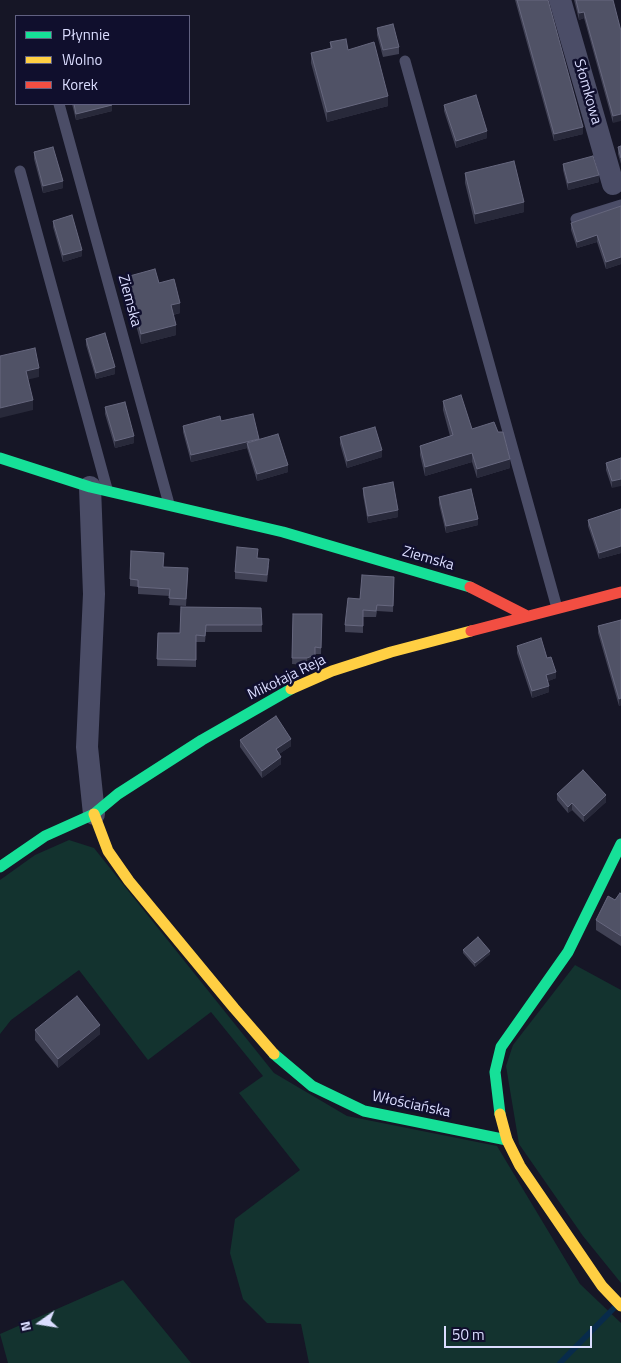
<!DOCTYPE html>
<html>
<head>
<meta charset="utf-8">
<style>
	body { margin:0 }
	#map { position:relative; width:621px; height:1363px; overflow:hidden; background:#161626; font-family:"Titillium Web",sans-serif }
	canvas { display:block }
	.legend { position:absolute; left:15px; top:15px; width:175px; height:90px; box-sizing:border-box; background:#100f2d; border:1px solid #616181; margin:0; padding:6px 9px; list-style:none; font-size:15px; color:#dbddff }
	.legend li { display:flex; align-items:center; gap:10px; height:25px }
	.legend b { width:25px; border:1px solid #616181 }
	.north { position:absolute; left:15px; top:1298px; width:50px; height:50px; -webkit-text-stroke:4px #100f2d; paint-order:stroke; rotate:257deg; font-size:14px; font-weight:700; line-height:20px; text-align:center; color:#dbddff }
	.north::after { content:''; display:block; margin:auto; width:18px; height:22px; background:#dbddff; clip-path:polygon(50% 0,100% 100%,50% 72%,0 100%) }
	.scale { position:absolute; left:444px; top:1326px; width:148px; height:22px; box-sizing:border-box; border:2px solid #dbddff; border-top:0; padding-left:6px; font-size:15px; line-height:18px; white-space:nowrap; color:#dbddff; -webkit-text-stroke:4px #100f2d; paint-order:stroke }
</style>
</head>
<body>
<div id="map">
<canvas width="621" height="1363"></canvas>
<ul class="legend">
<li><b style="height:6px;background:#16e098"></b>Płynnie</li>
<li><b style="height:6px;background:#ffcf43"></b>Wolno</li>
<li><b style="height:6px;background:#f24e42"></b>Korek</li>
</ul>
<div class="north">N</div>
<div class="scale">50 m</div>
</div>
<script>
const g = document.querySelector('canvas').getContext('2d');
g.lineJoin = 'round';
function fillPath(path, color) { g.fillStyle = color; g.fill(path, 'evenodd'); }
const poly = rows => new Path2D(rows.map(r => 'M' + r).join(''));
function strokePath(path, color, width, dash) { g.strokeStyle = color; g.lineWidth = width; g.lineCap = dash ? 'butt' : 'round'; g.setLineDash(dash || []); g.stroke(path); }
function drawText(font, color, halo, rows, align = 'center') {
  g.font = font + ' "Titillium Web",sans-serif'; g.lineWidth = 5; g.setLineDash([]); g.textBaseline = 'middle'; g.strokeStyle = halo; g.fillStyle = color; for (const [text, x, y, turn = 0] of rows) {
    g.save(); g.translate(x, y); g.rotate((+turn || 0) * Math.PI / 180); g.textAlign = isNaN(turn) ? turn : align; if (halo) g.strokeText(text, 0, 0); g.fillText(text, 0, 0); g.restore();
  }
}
fillPath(poly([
	[69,840,94,848,274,1073,347,1116,497,1146,580,1284,621,1323,621,1363,309,1363,301,1324,267,1323,243,1299,230,1253,235,1219,300,1170,239,1093,263,1076,211,1012,148,1060,79,970,11,1020,0,1034,0,880,35,855],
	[575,965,621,990,621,1283,583,1236,519,1144,506,1066,513,1045],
	[123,1280,191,1363,8,1363,0,1334]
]), '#13332f');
strokePath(poly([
	[560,1363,614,1308]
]), '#082b4b', 5.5);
strokePath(poly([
	[405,61,557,608],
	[59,104,169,504],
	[20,171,107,489],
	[576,219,621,205]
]), '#4b4d67', 11);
strokePath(poly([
	[560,0,613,184],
	[90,487,94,594,87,747,94,814]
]), '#4b4d67', 22);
strokePath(poly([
	[0,458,90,487,283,532,470,587],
	[0,867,45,836,94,814,118,794,202,740,291,689],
	[274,1054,312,1086,364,1111,507,1140],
	[500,1114,495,1072,501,1047,568,952,621,844]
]), '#16e098', 11);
strokePath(poly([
	[291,689,332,671,391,652,471,631],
	[94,814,108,851,129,881,234,1008,274,1054],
	[500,1114,507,1140,520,1166,602,1286,621,1306]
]), '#ffcf43', 11);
strokePath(poly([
	[470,587,527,616],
	[471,631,621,592]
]), '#f24e42', 11);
fillPath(poly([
	[515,0,548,0,583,134,554,141],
	[574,0,613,0,613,123,584,18,579,20],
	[377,28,399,47,399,54,383,57,377,35],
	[330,42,388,106,327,122,311,63,311,53,330,48],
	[72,104,112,104,112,111,76,120],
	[444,105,487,138,456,148,444,111],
	[621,146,621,164,618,154,618,147],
	[34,152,63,188,43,193,34,159],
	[563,164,599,182,568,190,563,170],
	[465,173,524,212,475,224,465,183],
	[621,206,621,264,606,269,597,242,577,248,571,230,571,223],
	[53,221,82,256,63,262,53,227],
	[126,277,159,283,180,313,173,315,176,335,141,344,126,287],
	[86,339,115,374,96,379,86,345],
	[443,401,472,429,510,468,477,478,472,462,425,476,420,455,420,446,450,436,443,410],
	[105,407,134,443,115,448,105,414],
	[221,421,259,440,288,472,257,481,247,448,191,462,183,432,183,426],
	[340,437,382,457,347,468,340,444],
	[621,458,612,488,606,470,606,463],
	[363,488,398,517,368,523,363,495],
	[439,497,478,525,446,533,439,504],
	[621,509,621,553,599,559,588,526,588,520],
	[258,558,269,566,267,582,235,579,235,572],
	[163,567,188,575,186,606,169,605,170,596,138,594,138,587,130,586,130,579],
	[394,577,393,612,377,611,376,617,363,617,363,633,345,632,345,625,360,599],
	[181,607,261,608,262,632,206,632,205,642,196,642,196,667,157,666,158,633,180,633],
	[293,614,322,614,321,654,315,654,315,661,307,665,292,664],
	[621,620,621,705,619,706,598,633,598,626],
	[517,646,547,658,556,678,548,681,549,692,532,698,517,653],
	[240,740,291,746,279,754,281,764,262,778,240,747],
	[557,794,606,802,584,822,572,810,568,813,557,800],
	[621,894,621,946,596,930,596,920],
	[463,950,490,954,475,967,463,953],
	[35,1030,100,1034,58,1068,35,1040]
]), '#404154');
fillPath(poly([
	[584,12,584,18,579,20,579,13],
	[388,96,388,106,327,122,327,112],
	[112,105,112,111,76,120,76,114],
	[621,114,621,121,613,123,613,116],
	[583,127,583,134,554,141,554,134],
	[487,131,487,138,456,148,456,141],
	[599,175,599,182,568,190,568,183],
	[63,181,63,188,43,193,43,186],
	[524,202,524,212,475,224,475,214],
	[597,235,597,242,577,248,577,242],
	[82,250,82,256,63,262,63,255],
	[621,257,621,264,606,269,606,262],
	[180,303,180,313,171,315,171,305],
	[176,325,176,335,141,344,141,334],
	[115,367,115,374,96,379,96,373],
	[39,368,39,377,26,380,26,371],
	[33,400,33,410,0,418,0,408],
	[134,436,134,443,115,448,115,441],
	[259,439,259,445,247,443,247,448,191,462,191,455],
	[382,450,382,457,347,468,347,461],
	[472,453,472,462,425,476,425,467],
	[510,459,510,468,477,478,477,469],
	[288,465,288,472,257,481,257,474],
	[621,479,621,486,612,488,612,481],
	[398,510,398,517,368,523,368,516],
	[478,519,478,525,446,533,446,526],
	[621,546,621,553,599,559,599,553],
	[315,654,315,661,307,665,307,658],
	[556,672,556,678,546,682,546,675],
	[549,686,549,692,532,698,532,691],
	[621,698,621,705,619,706,619,699],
	[291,739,291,746,276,756,276,749],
	[281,757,281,764,262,778,262,771],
	[606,795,606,802,584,822,584,816],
	[572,803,572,810,568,813,568,807],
	[490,951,490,954,475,967,475,963],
	[100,1025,100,1034,58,1068,58,1059]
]), '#28293a');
const building = poly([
	[517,0,548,0,583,127,554,134,517,0],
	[576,0,613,0,621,31,621,114,613,116,584,12,579,13,576,0],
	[393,24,399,47,383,50,377,28,393,24],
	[346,39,348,50,374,42,388,96,327,112,311,53,332,48,330,42,346,39],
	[476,95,487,131,456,141,444,105,476,95],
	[74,104,112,104,112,105,76,114,74,104],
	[621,146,621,158,618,147,621,146],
	[53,147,63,181,43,186,34,152,53,147],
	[593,156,599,175,568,183,563,164,593,156],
	[514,161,524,202,475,214,465,173,514,161],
	[621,206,621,257,606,262,597,235,577,242,571,223,621,206],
	[72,215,82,250,63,255,53,221,72,215],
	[155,269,159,283,174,279,180,303,171,305,176,325,141,334,126,277,155,269],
	[105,333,115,367,96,373,86,339,105,333],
	[35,348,39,368,26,371,33,400,0,408,0,356,35,348],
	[461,395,472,429,494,422,498,432,503,432,510,459,477,469,472,453,425,467,420,446,453,435,443,401,461,395],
	[125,402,134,436,115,441,105,407,125,402],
	[253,414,259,439,191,455,183,426,220,416,221,421,253,414],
	[375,427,382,450,347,461,340,437,375,427],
	[278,434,288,465,257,474,247,443,278,434],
	[621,458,621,479,612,481,606,463,621,458],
	[393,482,398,510,368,516,363,488,393,482],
	[471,489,478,519,446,526,439,497,471,489],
	[621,509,621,546,599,553,588,520,621,509],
	[237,547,258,549,257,558,269,559,267,575,235,572,237,547],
	[131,551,164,553,163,567,188,568,186,599,169,598,170,589,138,587,138,580,130,579,131,551],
	[362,575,394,577,393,606,377,605,376,611,363,610,363,626,345,625,348,598,360,599,362,575],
	[181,607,261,608,262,625,206,625,205,636,196,635,196,660,157,659,158,633,180,633,181,607],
	[293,614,322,614,321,648,315,647,315,655,307,658,292,658,293,614],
	[621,620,621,698,619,699,598,626,621,620],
	[541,638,547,658,551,657,556,672,546,675,549,686,532,691,517,646,541,638],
	[276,716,291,739,276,749,281,757,262,771,240,740,276,716],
	[583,770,606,795,584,816,572,803,568,807,557,794,583,770],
	[620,893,621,894,621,936,596,920,608,896,615,900,620,893],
	[478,937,490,951,475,963,463,950,478,937],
	[77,996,100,1025,58,1059,35,1030,77,996]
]);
fillPath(building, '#505266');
strokePath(building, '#66677e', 1);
drawText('15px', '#dbddff', '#100f2d', [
	["Słomkowa",587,92,74],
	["Ziemska",129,301,75],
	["Ziemska",428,559,16],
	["Mikołaja Reja",287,678,-26],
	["Włościańska",411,1105,12]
]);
</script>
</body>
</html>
